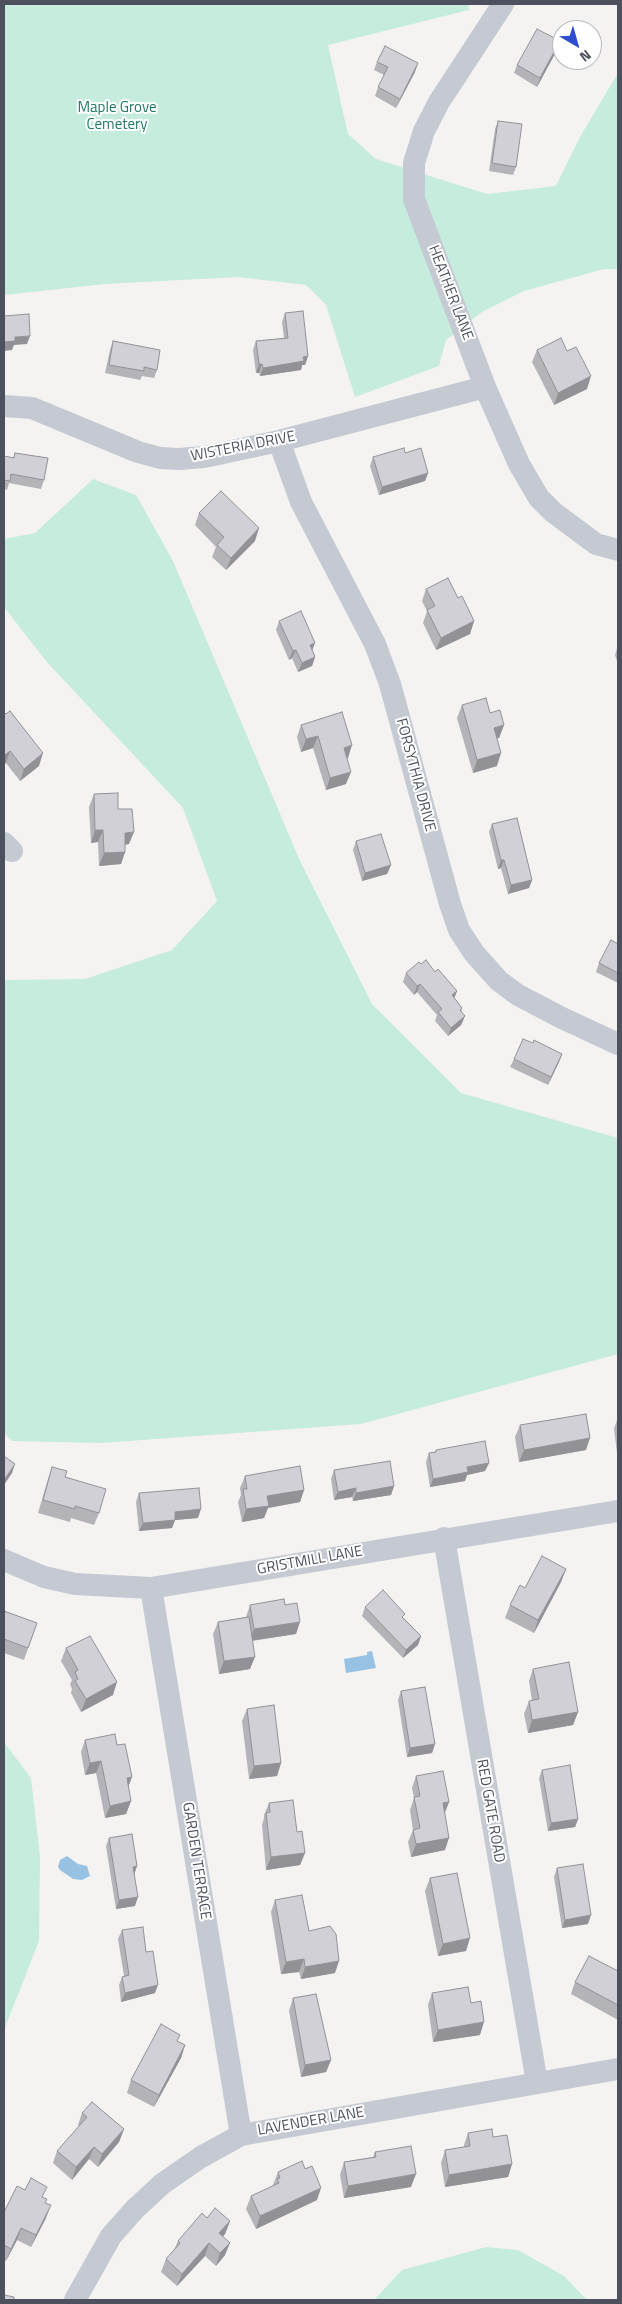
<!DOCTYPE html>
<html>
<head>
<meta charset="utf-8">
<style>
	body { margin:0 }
	#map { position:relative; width:622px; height:2304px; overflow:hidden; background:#f4f3f2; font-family:"Titillium Web",sans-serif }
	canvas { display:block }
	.frame { position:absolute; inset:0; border:5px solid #4c515d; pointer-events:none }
	.north { position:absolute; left:552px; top:20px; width:50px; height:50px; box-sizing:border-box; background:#fff; border:1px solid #b7b9be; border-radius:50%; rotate:142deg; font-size:14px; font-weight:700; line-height:20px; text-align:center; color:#4c515d }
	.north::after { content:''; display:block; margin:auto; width:18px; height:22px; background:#2e4ed2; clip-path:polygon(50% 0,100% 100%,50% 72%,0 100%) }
</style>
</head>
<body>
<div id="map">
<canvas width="622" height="2304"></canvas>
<div class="frame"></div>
<div class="north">N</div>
</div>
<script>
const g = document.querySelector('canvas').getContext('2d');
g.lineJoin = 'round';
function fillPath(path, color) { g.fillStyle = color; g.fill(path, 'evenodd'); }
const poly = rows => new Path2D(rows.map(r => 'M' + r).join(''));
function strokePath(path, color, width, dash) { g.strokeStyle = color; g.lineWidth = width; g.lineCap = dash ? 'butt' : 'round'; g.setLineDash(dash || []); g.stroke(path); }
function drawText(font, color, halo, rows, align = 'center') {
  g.font = font + ' "Titillium Web",sans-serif'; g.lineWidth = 4; g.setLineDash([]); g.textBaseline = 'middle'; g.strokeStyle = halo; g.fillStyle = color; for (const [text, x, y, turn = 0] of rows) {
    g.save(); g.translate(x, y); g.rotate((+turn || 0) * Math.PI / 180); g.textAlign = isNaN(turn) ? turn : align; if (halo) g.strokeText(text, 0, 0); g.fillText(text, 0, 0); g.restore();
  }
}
fillPath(poly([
	[4,4,469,4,469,10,328,45,348,134,376,159,487,194,556,186,580,137,618,73,618,269,604,269,524,291,482,312,446,340,439,366,355,397,326,305,306,285,238,277,105,284,4,295],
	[93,479,136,495,173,561,300,861,372,1004,461,1093,618,1138,618,1354,361,1424,101,1443,12,1441,4,1433,4,980,85,979,172,950,217,901,183,808,46,661,4,607,4,539,35,533],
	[4,1742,31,1778,40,1857,39,1941,4,2030],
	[486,2247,518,2250,564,2276,587,2300,374,2300,402,2270]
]), '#c6ecde');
fillPath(poly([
	[372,1651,376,1668,346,1673,344,1659,367,1655,367,1652],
	[67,1856,78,1864,87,1866,90,1876,82,1880,73,1879,60,1870,58,1867,60,1860]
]), '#98c2e4');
strokePath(poly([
	[503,4,439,102,424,131,414,163,414,199,485,387,519,464,539,498,553,512,596,544,618,550],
	[4,406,32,408,138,452,160,458,179,459,204,457,279,441,485,387],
	[279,441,301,502,375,644,390,684,450,904,459,930,474,953,499,981,518,995,562,1018,618,1044],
	[4,843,12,851],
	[444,1538,537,2083],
	[4,1560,44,1577,75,1584,151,1588,618,1511],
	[151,1588,241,2135],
	[75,2300,111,2236,135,2209,162,2184,201,2157,241,2135,618,2069]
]), '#c4c9d2', 22);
fillPath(poly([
	[560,41,557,50,537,87,514,73,517,65],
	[377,62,415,72,396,108,375,96,378,87,384,75,374,70],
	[498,121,516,167,513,175,489,171,495,129],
	[285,313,308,356,305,365,302,365,301,370,260,376,259,373,256,373,253,350,256,341,284,338,282,322],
	[113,341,157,370,154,378,142,376,140,380,105,373,110,350],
	[537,350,567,351,587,389,554,405,532,362],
	[15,453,44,480,41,489,9,483,7,490,4,489,4,456,13,458],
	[405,453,428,473,425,481,379,495,370,466,373,457],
	[199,513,255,541,226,570,212,557,216,547,195,525],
	[426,589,474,621,470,634,436,650,423,623,427,611,422,601],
	[279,621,312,651,315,657,312,666,298,672,292,658,289,660,276,630],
	[618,645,618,664,615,655],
	[462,705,490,713,504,725,499,738,497,738,497,766,473,773,457,718],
	[4,712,39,766,20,781,6,763,4,764],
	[301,725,348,758,347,758,346,784,326,790,313,748,301,752,297,737],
	[94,794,118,809,129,844,125,845,125,852,121,864,99,866,98,842,91,843,89,807],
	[492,824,532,880,529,888,508,894,501,868,498,869,489,832],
	[356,841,391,865,387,874,362,881,353,850],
	[618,944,618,983,596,972,599,963],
	[421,964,435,972,457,991,454,998,462,1008,461,1012,465,1016,461,1025,448,1036,435,1021,437,1015,417,992,414,995,403,982,406,973],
	[533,1043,562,1054,559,1062,548,1085,510,1067,514,1059],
	[617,1420,618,1420,618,1453,617,1453,614,1429],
	[520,1425,586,1450,519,1462,515,1437],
	[436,1450,489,1463,485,1471,467,1475,465,1481,430,1487,426,1462,429,1453,435,1452],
	[52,1467,65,1477,99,1513,94,1525,71,1518,70,1522,38,1513,48,1479],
	[334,1470,394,1486,391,1495,353,1501,352,1497,334,1500,331,1479],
	[245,1476,304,1490,300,1502,268,1508,264,1518,242,1522,238,1502,241,1495,240,1488],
	[139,1493,198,1518,175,1520,172,1528,139,1531,136,1502],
	[566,1569,561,1582,534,1633,505,1618,510,1605,525,1588],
	[250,1605,285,1605,296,1634,252,1641,250,1669,219,1674,213,1634,218,1622,246,1617],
	[365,1607,404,1618,421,1636,418,1645,403,1658,362,1616],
	[4,1611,37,1623,24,1660,4,1653],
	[66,1648,113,1695,81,1712,71,1693,72,1689,70,1684,72,1680,61,1661],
	[533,1669,578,1712,573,1725,528,1733,524,1714,529,1701,532,1701,529,1681],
	[401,1691,435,1744,432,1753,407,1757,398,1700],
	[247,1709,281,1763,277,1776,249,1779,242,1721],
	[85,1740,132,1777,128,1787,131,1801,126,1814,105,1818,96,1773,85,1775,81,1752],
	[542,1770,578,1819,575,1827,548,1831,539,1778],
	[416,1776,449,1802,445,1813,445,1850,411,1857,408,1842,413,1830,410,1810,414,1798,412,1788],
	[269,1803,297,1832,305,1853,300,1865,266,1870,262,1825,264,1818,264,1815],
	[109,1838,137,1866,134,1874,135,1906,116,1909,106,1846],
	[557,1868,588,1924,562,1928,554,1877],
	[430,1878,466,1951,438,1956,425,1891],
	[275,1900,309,1931,335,1973,301,1979,299,1972,281,1974,271,1912],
	[122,1930,155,1993,121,2002,119,1985,122,1977,124,1976,118,1939],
	[618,1971,618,2020,571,1994,575,1982],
	[432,1993,471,2003,480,2035,433,2042,428,2005],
	[293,1998,331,2060,326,2072,301,2077,289,2011],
	[178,2042,185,2045,181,2058,154,2107,127,2093,131,2080],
	[82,2113,124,2129,119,2142,98,2167,89,2159,72,2180,53,2163,57,2151,79,2126,78,2125],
	[468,2133,493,2137,512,2164,508,2177,445,2187,441,2163,445,2150,464,2147,464,2145],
	[375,2152,411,2187,344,2198,340,2175,344,2162,373,2157],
	[305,2169,317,2200,256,2229,246,2209,251,2196,274,2186,273,2185,278,2172],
	[25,2190,43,2197,46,2203,46,2218,31,2247,17,2240,6,2261,4,2260,4,2212],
	[207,2218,230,2221,225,2234,223,2236,225,2255,216,2266,205,2256,177,2286,161,2272,166,2259,174,2250,178,2241]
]), '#b3b3b8');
fillPath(poly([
	[560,41,557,50,537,87,540,78],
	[418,63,415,72,396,108,400,99],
	[30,336,27,344,14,345,12,350,4,351,4,342,15,337],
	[308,356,305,365,302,365,301,370,260,376,263,368,303,357],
	[259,364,262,364,259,373,256,373],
	[591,376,587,389,554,405,558,393],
	[428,473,425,481,379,495,382,487],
	[259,528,255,541,226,570,231,558],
	[474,621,470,634,436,650,441,638],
	[315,643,312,651,310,645],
	[296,650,292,658,289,660,293,651],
	[315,657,312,666,298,672,302,663],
	[504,725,499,738,490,740,494,728],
	[318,736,313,748,301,752,306,739],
	[352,745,348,758,339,760,344,748],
	[10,751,6,763,4,764,4,756],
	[43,753,39,766,20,781,24,769],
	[501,753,497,766,473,773,477,760],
	[351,772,346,784,326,790,330,778],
	[95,830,103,830,98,842,91,843],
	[134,832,129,844,120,845,125,833],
	[125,852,121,864,99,866,104,853],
	[501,860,504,860,501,868,498,869],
	[391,865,387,874,362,881,365,873],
	[532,880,529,888,508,894,511,885],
	[420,984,417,992,414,995,417,986],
	[457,991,454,999,452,995],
	[465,1016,461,1025,448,1036,451,1028],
	[562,1054,559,1062,548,1085,551,1077],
	[590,1438,586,1450,519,1462,524,1450],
	[489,1463,485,1471,467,1475,465,1481,430,1487,433,1479,467,1467],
	[15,1464,12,1473,4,1485,4,1480],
	[394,1486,391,1495,353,1501,356,1493],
	[356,1488,352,1497,334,1500,338,1492],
	[304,1490,300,1502,268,1508,264,1518,242,1522,246,1509,267,1496],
	[201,1509,198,1518,175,1520,172,1528,139,1531,143,1523,175,1512],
	[566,1569,561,1582,534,1633,538,1620],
	[300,1622,296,1634,249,1641,254,1629],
	[421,1636,418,1645,403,1658,406,1650],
	[255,1657,250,1669,219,1674,224,1661],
	[117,1682,113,1695,81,1712,86,1699],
	[578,1712,573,1725,528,1733,532,1720],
	[435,1744,432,1753,407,1757,410,1748],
	[101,1761,96,1773,85,1775,90,1763],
	[281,1763,277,1776,249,1779,254,1766],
	[132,1777,127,1790,127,1778],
	[131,1801,126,1814,105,1818,110,1806],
	[449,1802,444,1814,443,1803],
	[578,1819,575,1827,548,1831,551,1823],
	[449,1838,445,1850,411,1857,416,1844],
	[305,1853,300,1865,266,1870,271,1857],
	[137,1866,134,1875,133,1867],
	[138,1897,135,1906,116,1909,119,1900],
	[591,1915,588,1924,562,1928,565,1920],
	[470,1938,466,1951,438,1956,443,1944],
	[304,1959,299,1972,281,1974,286,1962],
	[339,1961,335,1973,301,1979,305,1967],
	[158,1985,155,1993,121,2002,125,1993],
	[484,2022,480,2035,433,2042,438,2030],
	[185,2045,181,2058,154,2107,159,2095],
	[331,2060,326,2072,301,2077,305,2065],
	[124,2129,119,2142,98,2167,102,2154],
	[94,2147,89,2159,72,2180,76,2167],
	[512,2164,508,2177,445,2187,449,2175],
	[416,2174,411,2187,344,2198,348,2186],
	[321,2188,317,2200,256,2229,260,2216],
	[51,2205,46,2218,31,2247,36,2235],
	[230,2221,225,2234,215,2246,219,2233],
	[21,2228,17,2240,6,2261,11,2249],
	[209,2243,205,2256,177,2286,182,2274],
	[230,2243,225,2255,216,2266,220,2253]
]), '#929296');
const building = poly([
	[537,29,560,41,540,78,517,65,537,29],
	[385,46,418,63,400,99,378,87,388,67,377,62,385,46],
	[498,121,522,124,516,167,492,163,498,121],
	[303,311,308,356,303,357,304,361,263,368,262,364,259,364,256,341,288,338,285,313,303,311],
	[29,314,30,336,15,337,15,341,4,342,4,316,29,314],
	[561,338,567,351,576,347,591,376,558,393,537,350,561,338],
	[113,341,160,350,157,370,144,367,144,371,109,365,113,341],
	[404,448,405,453,421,448,428,473,382,487,373,457,404,448],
	[15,453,48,458,44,480,11,474,10,481,4,480,4,456,14,458,15,453],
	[221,491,259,528,231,558,217,545,224,537,199,513,221,491],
	[448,578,458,598,462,596,474,621,441,638,427,610,435,606,426,589,448,578],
	[301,611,315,643,310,645,315,657,302,663,296,650,293,651,279,621,301,611],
	[486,698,490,713,500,710,504,725,494,728,501,753,477,760,462,705,486,698],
	[10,711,43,753,24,769,10,751,4,756,4,712,6,714,10,711],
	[342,712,352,745,344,748,351,772,330,778,318,736,306,739,301,725,342,712],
	[118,793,118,809,132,809,134,832,125,833,125,852,104,853,103,830,95,830,94,794,118,793],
	[517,818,532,880,511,885,504,860,501,860,492,824,517,818],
	[381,834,391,865,365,873,356,841,381,834],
	[611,940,618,944,618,973,599,963,611,940],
	[426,960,435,972,438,969,457,991,452,995,462,1008,460,1010,465,1016,451,1028,438,1012,442,1009,420,984,417,986,406,973,419,962,421,964,426,960],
	[523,1039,533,1043,534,1040,562,1054,551,1077,514,1059,523,1039],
	[586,1414,590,1438,524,1450,520,1425,586,1414],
	[485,1441,489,1463,467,1467,468,1472,433,1479,429,1453,436,1452,436,1450,485,1441],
	[4,1456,15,1464,4,1480,4,1456],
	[390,1461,394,1486,356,1493,356,1488,338,1492,334,1470,390,1461],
	[300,1466,304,1490,267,1496,269,1506,246,1509,243,1489,247,1489,245,1476,300,1466],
	[52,1467,67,1471,65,1477,106,1489,99,1513,75,1506,75,1509,43,1500,52,1467],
	[199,1488,201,1509,175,1512,175,1520,143,1523,139,1493,199,1488],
	[542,1556,566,1569,538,1620,510,1605,520,1585,525,1588,542,1556],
	[383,1590,405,1614,402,1617,421,1636,406,1650,365,1607,383,1590],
	[284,1599,285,1605,297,1603,300,1622,254,1629,250,1605,284,1599],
	[4,1611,37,1623,28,1648,4,1639,4,1611],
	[249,1617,255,1657,224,1661,218,1622,249,1617],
	[90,1636,117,1682,86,1699,75,1681,78,1679,75,1672,78,1670,66,1648,90,1636],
	[569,1662,578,1712,532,1720,529,1701,539,1699,533,1669,569,1662],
	[425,1687,435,1744,410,1748,401,1691,425,1687],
	[274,1705,281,1763,254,1766,247,1709,274,1705],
	[115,1734,117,1745,125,1744,132,1777,127,1778,131,1801,110,1806,101,1761,90,1763,85,1740,115,1734],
	[570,1765,578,1819,551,1823,542,1770,570,1765],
	[443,1771,449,1802,443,1803,449,1838,416,1844,413,1830,420,1828,414,1797,420,1796,416,1776,443,1771],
	[293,1800,297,1832,302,1831,305,1853,271,1857,266,1813,270,1812,269,1803,293,1800],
	[132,1834,137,1866,133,1867,138,1897,119,1900,109,1838,132,1834],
	[583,1864,591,1915,565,1920,557,1868,583,1864],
	[457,1873,470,1938,443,1944,430,1878,457,1873],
	[302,1895,309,1931,330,1926,336,1934,339,1961,305,1967,304,1959,286,1962,275,1900,302,1895],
	[143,1927,146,1952,153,1951,158,1985,125,1993,122,1977,129,1975,122,1930,143,1927],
	[589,1956,618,1971,618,2005,575,1982,589,1956],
	[468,1987,471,2003,481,2001,484,2022,438,2030,432,1993,468,1987],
	[316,1994,331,2060,305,2065,293,1998,316,1994],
	[161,2024,180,2035,177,2041,185,2045,159,2095,131,2080,161,2024],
	[92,2102,124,2129,102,2154,94,2147,76,2167,57,2151,87,2117,82,2113,92,2102],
	[492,2129,493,2137,507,2135,512,2164,449,2175,445,2150,470,2146,468,2133,492,2129],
	[411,2146,416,2174,348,2186,344,2162,376,2157,375,2152,411,2146],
	[302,2161,305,2169,312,2166,321,2188,260,2216,251,2196,279,2183,277,2179,280,2178,278,2172,302,2161],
	[31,2178,47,2187,42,2197,47,2199,45,2203,51,2205,36,2235,21,2228,11,2249,4,2245,4,2212,17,2186,25,2190,31,2178],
	[215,2208,230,2221,219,2233,230,2243,220,2253,209,2243,182,2274,166,2259,180,2243,178,2241,202,2213,207,2218,215,2208],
	[4,2295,14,2297,14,2300,4,2300,4,2295]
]);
fillPath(building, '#d0d0d6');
strokePath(building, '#929296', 1);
drawText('15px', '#227963', '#fff', [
	["Maple Grove",117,108],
	["Cemetery",117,125]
]);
drawText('15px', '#4c515d', '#fff', [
	["HEATHER LANE",450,293,69],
	["WISTERIA DRIVE",243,447,-11],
	["FORSYTHIA DRIVE",415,775,75],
	["GRISTMILL LANE",310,1561,-10],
	["RED GATE ROAD",490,1811,80],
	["GARDEN TERRACE",196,1861,81],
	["LAVENDER LANE",311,2122,-10]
]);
</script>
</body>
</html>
